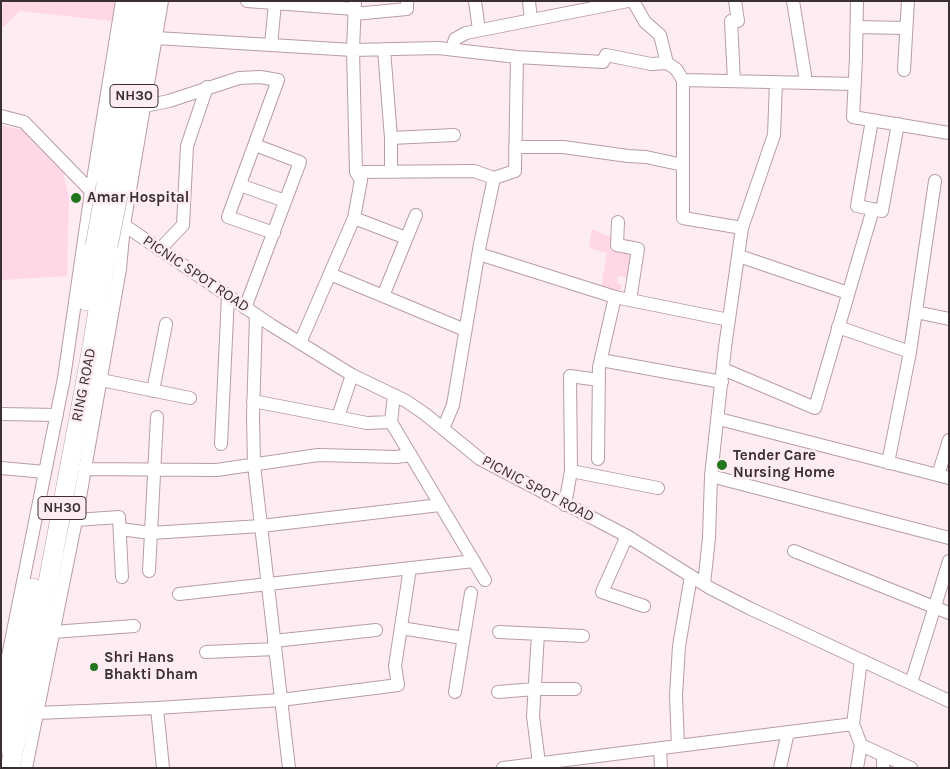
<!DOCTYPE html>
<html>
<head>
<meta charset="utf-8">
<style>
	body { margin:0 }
	#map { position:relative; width:950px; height:769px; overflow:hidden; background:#feecf3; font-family:Karla,sans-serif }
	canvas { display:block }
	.frame { position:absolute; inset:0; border:2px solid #3a2f33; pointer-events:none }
</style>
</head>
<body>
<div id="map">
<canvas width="950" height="769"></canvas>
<div class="frame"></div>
</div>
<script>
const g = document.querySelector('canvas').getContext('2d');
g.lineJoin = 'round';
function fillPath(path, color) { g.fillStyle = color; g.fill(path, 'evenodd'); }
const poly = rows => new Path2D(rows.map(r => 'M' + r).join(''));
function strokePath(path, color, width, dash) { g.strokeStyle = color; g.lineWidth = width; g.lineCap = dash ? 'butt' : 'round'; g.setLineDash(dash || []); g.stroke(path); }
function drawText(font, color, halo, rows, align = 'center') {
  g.font = font + ' Karla,sans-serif'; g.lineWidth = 5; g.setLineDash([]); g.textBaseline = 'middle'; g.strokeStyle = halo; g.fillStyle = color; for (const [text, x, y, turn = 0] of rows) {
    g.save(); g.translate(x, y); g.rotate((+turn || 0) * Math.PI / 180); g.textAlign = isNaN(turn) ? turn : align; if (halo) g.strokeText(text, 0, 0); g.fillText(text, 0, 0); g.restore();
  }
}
fillPath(poly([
	[1,1,141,1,111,21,20,11,1,29],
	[1,125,30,132,62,167,69,198,67,276,1,280],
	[592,229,613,238,632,251,629,278,618,276,617,283,622,285,620,292,601,287,607,253,589,248]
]), '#ffd7e7');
const minor = poly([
	[247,1,354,9],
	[475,1,479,30],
	[529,1,531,20],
	[633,1,645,22,660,35,667,63,676,69,683,80,683,218,742,228],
	[793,1,805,75,804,83],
	[857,1,856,57,853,117,949,133],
	[354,14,407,9,407,1],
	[857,27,906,28],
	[156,38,353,50,438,48,517,57,603,62,606,55,651,64,667,63],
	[271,45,275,3],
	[384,49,391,138,454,135],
	[452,49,455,39,466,33,628,1],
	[904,70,908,1],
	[683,80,855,84],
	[734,81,731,21,738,21,735,1],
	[144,106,169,101,239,78,260,77,278,80,228,217,274,233],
	[1,116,24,122,124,225,271,325,352,375,406,401,425,414,480,459,627,536,710,588,749,608,949,701],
	[872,120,857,206,882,211,898,124],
	[391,138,391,171],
	[515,147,563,147,628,156,646,157,683,165],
	[356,172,474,171,494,178,515,171,517,57],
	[240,185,285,201],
	[354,218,406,238],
	[618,222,617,245,638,249,630,300],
	[160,249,183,225,187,146,207,87],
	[479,254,615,297,729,320],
	[739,256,848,293],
	[330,274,465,330],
	[383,296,416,215],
	[245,308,300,162,255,145],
	[916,312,949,319],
	[256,315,253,416,254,465,289,768],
	[838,327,910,352],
	[300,343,354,218,361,180,356,172,353,50,355,1],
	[601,360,722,382],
	[723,369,815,408,873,209],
	[101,380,190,398],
	[599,380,570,376,571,471,658,488],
	[153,391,166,324],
	[394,395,391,422,485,580],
	[253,401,367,423,391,422],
	[1,414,57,415],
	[338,417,352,375],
	[719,419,949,478],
	[443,429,453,405,480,244,494,178],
	[221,444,228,296],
	[598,459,599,367,615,297],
	[888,463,910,352,935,181],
	[1,468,45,472],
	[84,469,217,470,318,455,396,457,411,455],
	[938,475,949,440],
	[711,476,949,538],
	[565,505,571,471],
	[76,520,119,517,122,577],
	[120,529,151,533,261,526,440,505],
	[627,536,602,592,644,606],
	[794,551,949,613],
	[149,571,157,417],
	[704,584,709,538,711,476,725,347,742,228,774,135,776,82],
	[179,594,474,561],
	[401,628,463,638],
	[53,632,134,626],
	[499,632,583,636],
	[538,634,533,716,539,763],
	[274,641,376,630],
	[206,652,275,649],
	[911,683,949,561],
	[1,691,64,378,91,192,122,1],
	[455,692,471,593],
	[498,692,535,689,575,689],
	[157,708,163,768],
	[37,713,157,708,281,700,398,685,395,666,410,568],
	[853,724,861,745,911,768],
	[678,746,676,695,679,646,691,576],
	[660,748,661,768],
	[26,768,76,520,120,269,124,225,162,1],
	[503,768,853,724,861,660],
	[780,768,788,732],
	[857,768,861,745],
	[883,768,883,755]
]);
const highway = poly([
	[106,185,136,1],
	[119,191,150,1],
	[86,301,95,246],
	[1,744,33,588],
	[10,768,35,652,93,342,108,246]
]);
strokePath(minor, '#b89ca7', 14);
strokePath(highway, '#b89ca7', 20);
strokePath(minor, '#fff', 12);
strokePath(highway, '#fff', 19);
const highwayBridge = poly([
	[95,246,106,185],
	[108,246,119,191]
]);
strokePath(highwayBridge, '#b89ca7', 20, []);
strokePath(highwayBridge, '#fff', 19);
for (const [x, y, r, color] of [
	[76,198,6,"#23741e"],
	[722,465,6,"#23741e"],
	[94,667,5,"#23741e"]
]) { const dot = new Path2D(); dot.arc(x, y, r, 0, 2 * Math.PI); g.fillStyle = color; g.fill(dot); strokePath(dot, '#feecf3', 2); }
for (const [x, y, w] of [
	[134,96,48],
	[62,508,48]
]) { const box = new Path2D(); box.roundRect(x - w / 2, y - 11.5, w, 23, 4); g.fillStyle = '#feecf3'; g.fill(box); strokePath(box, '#3a2f33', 1); }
drawText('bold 14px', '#3a2f33', null, [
	["NH30",134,96],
	["NH30",62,508]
]);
drawText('bold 15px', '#3a2f33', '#feecf3', [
	["Amar Hospital",87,198],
	["Tender Care",733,456],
	["Nursing Home",733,473],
	["Shri Hans",104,658],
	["Bhakti Dham",104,675]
], 'left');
drawText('15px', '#3a2f33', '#feecf3', [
	["PICNIC SPOT ROAD",196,274,34],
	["RING ROAD",84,385,-79],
	["PICNIC SPOT ROAD",538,489,28]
]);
</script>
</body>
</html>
